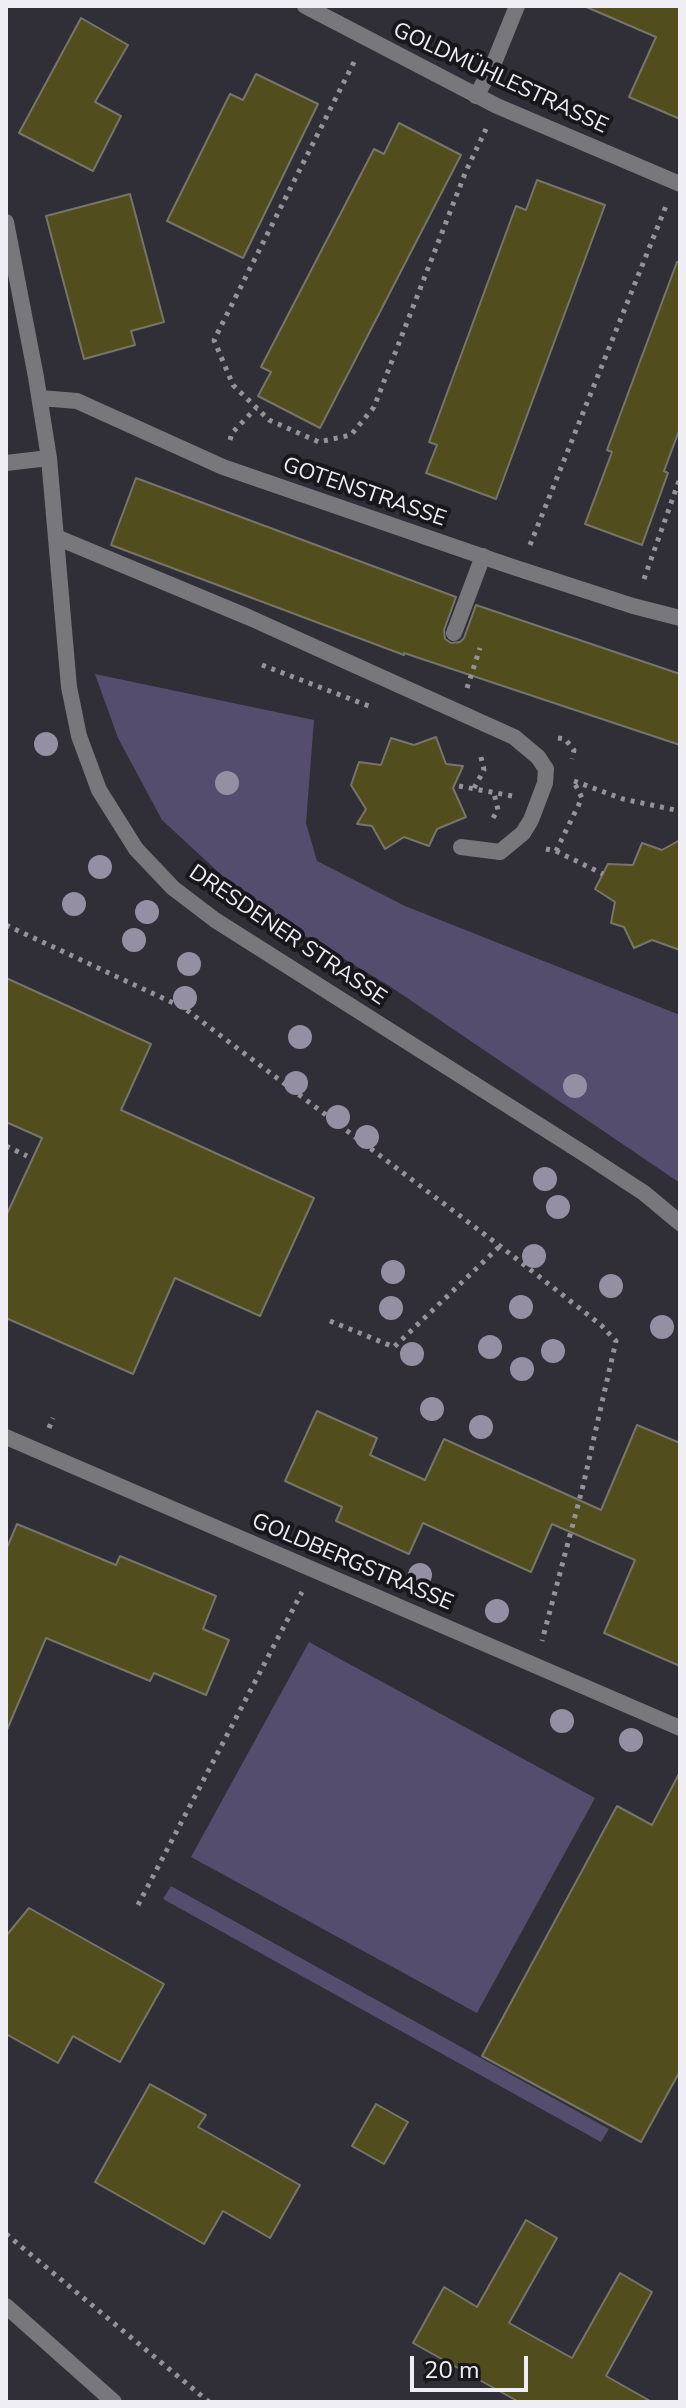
<!DOCTYPE html>
<html>
<head>
<meta charset="utf-8">
<style>
	body { margin:0 }
	#map { position:relative; width:686px; height:2408px; overflow:hidden; background:#302e37; font-family:"Nunito Sans",sans-serif }
	canvas { display:block }
	.frame { position:absolute; inset:0; border:8px solid #efeef4; pointer-events:none }
	.scale { position:absolute; left:410px; top:2356px; width:118px; height:36px; box-sizing:border-box; border:4px solid #efeef4; border-top:0; padding-left:10px; font-size:24px; line-height:28px; white-space:nowrap; color:#efeef4; -webkit-text-stroke:6px #18171b; paint-order:stroke }
</style>
</head>
<body>
<div id="map">
<canvas width="686" height="2408"></canvas>
<div class="frame"></div>
<div class="scale">20 m</div>
</div>
<script>
const g = document.querySelector('canvas').getContext('2d');
g.lineJoin = 'round';
function fillPath(path, color) { g.fillStyle = color; g.fill(path, 'evenodd'); }
const poly = rows => new Path2D(rows.map(r => 'M' + r).join(''));
function strokePath(path, color, width, dash) { g.strokeStyle = color; g.lineWidth = width; g.lineCap = dash ? 'butt' : 'round'; g.setLineDash(dash || []); g.stroke(path); }
function drawText(font, color, halo, rows, align = 'center') {
  g.font = font + ' "Nunito Sans",sans-serif'; g.lineWidth = 8; g.setLineDash([]); g.textBaseline = 'middle'; g.strokeStyle = halo; g.fillStyle = color; for (const [text, x, y, turn = 0] of rows) {
    g.save(); g.translate(x, y); g.rotate((+turn || 0) * Math.PI / 180); g.textAlign = isNaN(turn) ? turn : align; if (halo) g.strokeText(text, 0, 0); g.fillText(text, 0, 0); g.restore();
  }
}
fillPath(poly([
	[95,674,314,720,306,823,317,861,405,906,680,1015,680,1183,391,987,255,906,162,820,118,738],
	[309,1642,595,1798,477,2013,191,1857],
	[171,1886,609,2129,601,2142,163,1899]
]), '#554d6e');
const building = poly([
	[584,6,680,6,680,119,629,97,656,37,584,6],
	[81,18,128,45,95,102,121,116,93,171,19,133,81,18],
	[256,74,318,104,243,258,167,221,230,94,243,100,256,74],
	[399,123,461,155,320,428,258,396,271,372,261,367,374,149,384,154,399,123],
	[537,180,605,205,496,499,426,473,437,445,429,442,516,206,526,210,537,180],
	[130,194,164,322,131,331,135,345,84,359,46,216,130,194],
	[677,262,680,262,680,428,664,471,668,473,642,545,585,524,612,452,607,450,677,262],
	[136,478,456,597,444,630,445,639,451,643,460,642,464,638,476,605,680,674,680,745,404,653,404,655,111,545,136,478],
	[436,737,446,764,463,766,453,788,466,817,437,829,429,846,404,837,385,849,372,826,357,824,366,809,351,785,359,762,381,765,391,738,414,745,436,737],
	[680,840,680,950,652,940,634,948,624,927,611,923,615,902,595,889,608,864,633,865,642,843,662,850,680,840],
	[6,978,151,1044,121,1110,314,1198,260,1316,175,1278,133,1374,6,1318,6,1216,42,1138,6,1122,6,978],
	[317,1411,377,1438,370,1455,425,1480,444,1439,601,1510,637,1425,680,1443,680,1666,604,1633,635,1560,552,1524,531,1572,423,1523,409,1554,336,1521,342,1507,285,1481,317,1411],
	[17,1524,116,1565,120,1556,216,1596,203,1629,229,1640,206,1695,154,1673,150,1681,46,1638,6,1732,6,1550,17,1524],
	[680,1772,680,2071,641,2142,482,2056,617,1806,652,1825,680,1772],
	[29,1908,164,1984,120,2062,73,2036,58,2063,6,2034,6,1936,29,1908],
	[150,2084,206,2115,198,2127,300,2185,270,2238,223,2211,204,2244,95,2182,150,2084],
	[376,2104,408,2122,384,2164,352,2146,376,2104],
	[526,2220,557,2238,509,2323,572,2358,620,2273,652,2292,606,2376,652,2402,519,2402,413,2343,444,2287,477,2307,526,2220]
]);
fillPath(building, '#514d1c');
strokePath(building, '#76756a', 2);
strokePath(poly([
	[354,62,214,340,233,385,269,420,319,442,351,435,374,407,466,171,486,129],
	[230,440,232,433,256,408],
	[530,545,666,206],
	[644,579,680,478],
	[262,665,374,708],
	[467,688,480,648],
	[558,738,565,739,574,750,572,759],
	[574,781,623,799,680,811],
	[459,786,512,796],
	[474,788,484,770,480,753],
	[493,818,498,810,494,793],
	[546,849,556,851,582,798,575,784],
	[556,851,603,874],
	[6,925,184,1008,500,1246,601,1325,616,1341,583,1486,542,1641],
	[6,1146,27,1156],
	[330,1321,394,1347,500,1246],
	[49,1428,53,1418],
	[138,1905,302,1592],
	[6,2234,209,2402]
]), '#94939a', 5, [4, 6]);
strokePath(poly([
	[476,96,491,70,517,6],
	[56,537,248,617,514,737,538,757,546,769,545,783,531,820,523,833,500,852,461,847],
	[454,633,483,556]
]), '#78777c', 16);
strokePath(poly([
	[305,6,497,106,680,184],
	[6,222,36,377,49,458,69,687,79,736,99,790,136,849,173,888,215,920,583,1153,644,1193,680,1223],
	[40,398,77,401,223,467,510,566,633,606,680,618],
	[6,463,49,458],
	[6,1437,680,1728],
	[6,2306,114,2402]
]), '#78777c', 16);
g.fillStyle = '#948fa3';
for (const [x, y] of [
	[46,744],
	[227,783],
	[100,867],
	[74,904],
	[147,912],
	[134,940],
	[189,964],
	[185,998],
	[300,1037],
	[296,1083],
	[575,1086],
	[338,1117],
	[367,1137],
	[545,1179],
	[558,1207],
	[534,1256],
	[393,1272],
	[611,1286],
	[521,1307],
	[391,1308],
	[662,1327],
	[490,1347],
	[553,1351],
	[412,1354],
	[522,1369],
	[432,1409],
	[481,1427],
	[420,1575],
	[497,1611],
	[562,1721],
	[631,1740]
]) { g.beginPath(); g.arc(x, y, 12, 0, 2 * Math.PI); g.fill(); }
drawText('22px', '#efeef4', '#18171b', [
	["GOLDMÜHLESTRASSE",500,79,25],
	["GOTENSTRASSE",364,493,19],
	["DRESDENER STRASSE",287,936,34],
	["GOLDBERGSTRASSE",352,1563,23]
]);
</script>
</body>
</html>
